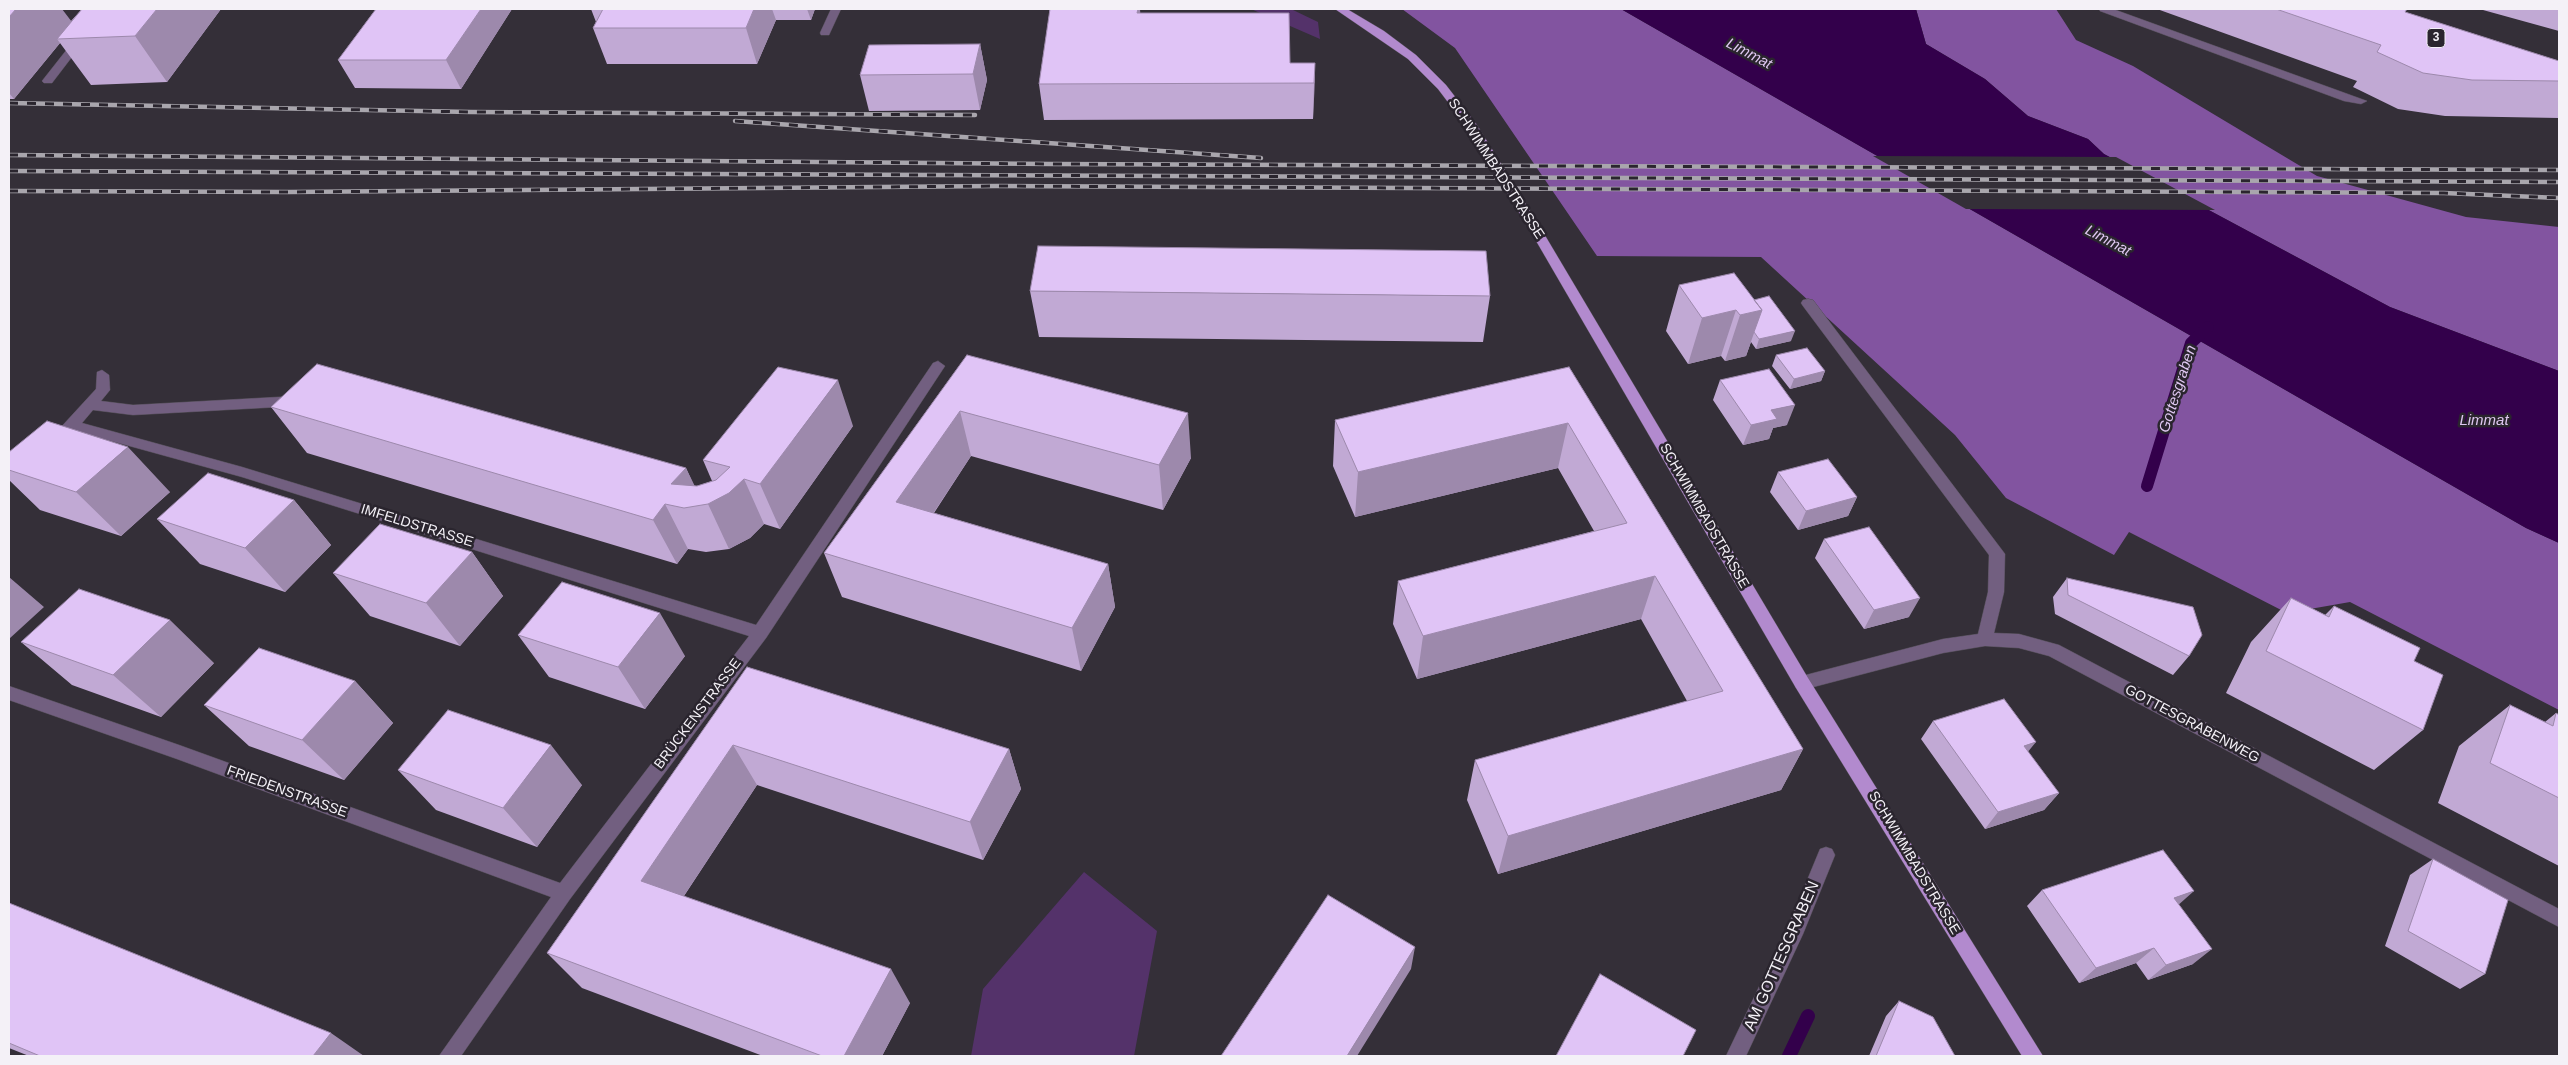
<!DOCTYPE html>
<html>
<head>
<meta charset="utf-8">
<style>
	body { margin:0 }
	#map { position:relative; width:2568px; height:1065px; overflow:hidden; background:#342f38; font-family:Arial,sans-serif }
	canvas { display:block }
	.frame { position:absolute; inset:0; border:10px solid #f4f1f7; pointer-events:none }
</style>
</head>
<body>
<div id="map">
<canvas width="2568" height="1065"></canvas>
<div class="frame"></div>
</div>
<script>
const g = document.querySelector('canvas').getContext('2d');
g.lineJoin = 'round';
function fillPath(path, color) { g.fillStyle = color; g.fill(path, 'evenodd'); }
const poly = rows => new Path2D(rows.map(r => 'M' + r).join(''));
function strokePath(path, color, width, dash) { g.strokeStyle = color; g.lineWidth = width; g.lineCap = dash ? 'butt' : 'round'; g.setLineDash(dash || []); g.stroke(path); }
function drawText(font, color, halo, rows, align = 'center') {
  g.font = font + ' Arial,sans-serif'; g.lineWidth = 5; g.setLineDash([]); g.textBaseline = 'middle'; g.strokeStyle = halo; g.fillStyle = color; for (const [text, x, y, turn = 0] of rows) {
    g.save(); g.translate(x, y); g.rotate((+turn || 0) * Math.PI / 180); g.textAlign = isNaN(turn) ? turn : align; if (halo) g.strokeText(text, 0, 0); g.fillText(text, 0, 0); g.restore();
  }
}
fillPath(poly([
	[1251,9,1293,10,1318,22,1320,39],
	[1084,872,1157,931,1134,1056,971,1056,983,989]
]), '#54326a');
fillPath(poly([
	[1402,9,1621,9,2526,528,2559,543,2559,710,2350,602,2287,613,2129,532,2114,555,2006,498,1955,435,1761,257,1597,256,1455,48],
	[1916,9,2056,9,2076,40,2133,66,2317,176,2466,217,2559,227,2559,371,2390,307,2104,154,2088,139,2028,116,1985,79,1926,44]
]), '#8254a0');
fillPath(poly([
	[1621,9,1916,9,1926,44,1985,79,2028,116,2088,139,2104,154,2390,307,2559,371,2559,543,2526,528]
]), '#33004b');
fillPath(poly([
	[1873,156,2116,157,2215,210,1966,209]
]), '#342f38');
strokePath(poly([
	[2147,486,2191,343,2208,327]
]), '#33004b', 12);
strokePath(poly([
	[1789,1056,1808,1016]
]), '#33004b', 14);
const minor = poly([
	[95,9,105,9,104,15,52,83,44,83,42,81,94,15,95,9],
	[831,9,841,9,829,35,821,35,820,33,831,9],
	[2099,9,2113,9,2367,101,2361,104,2344,101,2100,11,2099,9],
	[1808,299,1813,300,2002,550,2005,554,2004,592,1994,633,2019,634,2059,645,2559,909,2559,927,2049,656,2019,648,1985,646,1943,653,1802,690,1796,688,1794,683,1796,678,1802,676,1943,639,1978,634,1988,592,1989,555,1803,306,1801,303,1803,300,1808,299],
	[938,361,945,366,943,369,766,638,570,899,461,1056,439,1056,551,897,177,759,9,700,9,686,179,745,560,883,749,636,242,477,75,431,67,435,62,434,60,430,62,426,96,389,97,372,102,370,109,375,110,390,101,401,133,405,297,396,304,401,297,406,133,415,93,410,82,423,242,467,756,625,933,363,938,361],
	[1826,847,1832,849,1835,855,1803,934,1746,1056,1726,1056,1789,924,1820,849,1826,847]
]);
const major = poly([
	[1335,9,1347,9,1384,31,1416,55,1446,85,1477,125,1540,227,1808,678,2043,1056,2022,1056,1796,688,1528,227,1466,126,1438,89,1408,59,1335,9]
]);
strokePath(minor, '#534e57', 1);
strokePath(major, '#534e57', 1);
fillPath(minor, '#725f80');
fillPath(major, '#b28ace');
const rail = poly([
	[9,103,471,112,975,115],
	[735,121,1261,158],
	[9,155,1051,164,2559,170],
	[9,171,2559,182],
	[9,191,289,192,997,186,2444,193,2559,198]
]);
strokePath(rail, '#a9a6ad', 4.5);
strokePath(rail, '#2a252e', 3, [9]);
fillPath(poly([
	[9,9,71,21,82,9,221,9,167,82,91,85,60,43,14,99,9,99],
	[376,9,512,9,461,89,355,88,338,60],
	[591,9,815,9,811,20,776,20,757,64,607,64,593,28,596,22],
	[1050,9,1140,9,1140,13,1290,63,1315,63,1314,99,1313,119,1044,120,1039,84],
	[2157,9,2407,9,2405,12,2559,61,2559,118,2445,116,2398,109,2353,87,2357,81],
	[2483,9,2559,9,2559,31,2483,10],
	[980,44,987,80,980,110,869,111,860,75],
	[1679,285,1754,300,1791,341,1756,349,1751,342,1746,356,1725,361,1721,356,1688,364,1666,331],
	[1030,291,1490,296,1483,342,1039,337],
	[967,355,1191,458,1163,510,971,456,934,513,1108,564,1115,607,1081,671,842,597,824,553],
	[1776,355,1825,371,1821,381,1790,389,1772,366],
	[1569,367,1803,749,1781,790,1498,874,1467,800,1475,760,1687,701,1641,619,1417,679,1393,624,1398,581,1594,531,1558,468,1355,517,1333,466,1335,420],
	[1720,380,1787,425,1773,428,1769,439,1743,445,1713,400],
	[271,407,686,468,694,486,697,486,712,481,703,460,853,426,780,529,764,524,750,538,729,549,706,552,688,549,677,564,307,453],
	[9,452,170,492,121,536,40,510,9,480],
	[1778,472,1857,497,1848,516,1798,530,1770,492],
	[294,500,331,545,285,592,200,564,157,519],
	[1824,539,1909,617,1864,629,1815,558],
	[472,552,503,596,460,646,370,616,333,573],
	[2067,578,2189,656,2173,675,2055,614,2053,597],
	[2291,598,2325,615,2334,606,2414,661,2423,730,2374,770,2226,693,2251,642],
	[518,635,685,656,645,709,549,677],
	[21,642,214,663,161,717,72,685],
	[747,667,1009,749,1021,789,983,860,757,785,684,896,910,1003,882,1056,763,1056,582,988,547,953],
	[355,681,393,723,344,780,249,746,204,705],
	[2510,705,2545,722,2556,713,2559,715,2559,866,2438,803,2459,746],
	[1933,721,2028,752,2059,793,2044,810,1985,829,1921,739],
	[398,770,582,785,537,847,436,810],
	[2433,859,2485,974,2460,989,2385,946,2410,875],
	[2042,890,2179,905,2193,964,2148,980,2136,963,2079,983,2027,906],
	[9,903,364,1056,29,1056,9,1048],
	[1899,1001,1955,1056,1869,1056,1886,1016]
]), '#c1a9d4');
fillPath(poly([
	[16,9,62,9,75,26,57,39,60,43,14,99,9,93,9,17],
	[157,9,221,9,167,82,135,36],
	[481,9,512,9,461,89,446,60],
	[754,9,772,9,776,20,757,64,746,28],
	[807,9,815,9,811,20],
	[1138,9,1140,9,1142,36,1137,13],
	[980,44,987,80,980,110,973,74],
	[1315,63,1314,99,1313,119,1314,83],
	[1736,310,1721,356,1688,364,1702,318],
	[1762,310,1746,356,1725,361,1740,315],
	[1795,331,1791,341,1756,349,1759,339],
	[1825,371,1821,381,1790,389,1794,379],
	[838,380,853,426,780,529,760,484],
	[1795,405,1787,425,1773,428,1769,439,1743,445,1751,425,1771,410],
	[960,411,971,456,911,547,896,502],
	[1188,413,1191,458,1163,510,1159,465],
	[1568,423,1558,468,1355,517,1358,472],
	[128,447,170,492,121,536,76,492],
	[686,468,704,505,671,484],
	[744,479,764,524,750,538,729,549,708,504],
	[1857,497,1848,516,1798,530,1806,511],
	[294,500,331,545,285,592,245,548],
	[665,504,688,549,677,564,653,520],
	[472,552,503,596,460,646,426,603],
	[1108,564,1115,607,1081,671,1072,628],
	[1655,576,1641,619,1417,679,1423,636],
	[9,577,44,607,9,639],
	[1920,598,1909,617,1864,629,1874,610],
	[660,613,685,656,645,709,618,667],
	[170,620,214,663,161,717,113,675],
	[355,681,393,723,344,780,302,740],
	[2036,742,2022,759,2024,746],
	[551,745,582,785,537,847,503,808],
	[733,745,757,785,670,917,641,881],
	[1009,749,1021,789,983,860,970,822],
	[1803,749,1781,790,1498,874,1508,836],
	[2059,793,2044,810,1985,829,1998,812],
	[2194,891,2176,907,2174,898],
	[1415,947,1411,969,1357,1056,1347,1056],
	[2154,948,2136,963,2079,983,2096,968],
	[2212,949,2193,964,2148,980,2166,965],
	[891,969,910,1003,882,1056,844,1056],
	[331,1033,364,1056,313,1056]
]), '#9d89ac');
const building = poly([
	[9,9,16,9,9,17,9,9],
	[82,9,157,9,135,36,57,39,82,9],
	[376,9,481,9,446,60,338,60,376,9],
	[591,9,754,9,746,28,593,28,603,9,591,9],
	[1050,9,1138,9,1137,13,1289,13,1290,63,1315,63,1314,83,1039,84,1050,9],
	[2276,9,2407,9,2405,12,2559,61,2559,81,2472,80,2423,73,2377,52,2381,45,2276,9],
	[980,44,973,74,860,75,869,45,980,44],
	[1038,246,1486,251,1490,296,1030,291,1038,246],
	[1734,273,1762,310,1740,315,1736,310,1702,318,1679,285,1734,273],
	[1769,296,1795,331,1759,339,1754,332,1762,310,1754,300,1769,296],
	[1807,348,1825,371,1794,379,1776,355,1807,348],
	[967,355,1188,413,1159,465,960,411,896,502,1108,564,1072,628,824,553,967,355],
	[317,364,686,468,671,484,697,486,716,480,730,467,703,460,778,367,838,380,760,484,744,479,729,493,708,504,684,508,665,504,653,520,271,407,317,364],
	[1569,367,1803,749,1508,836,1475,760,1723,691,1655,576,1423,636,1398,581,1627,523,1568,423,1358,472,1335,420,1569,367],
	[1769,369,1795,405,1771,410,1777,419,1751,425,1720,380,1769,369],
	[47,421,128,447,76,492,9,470,9,452,47,421],
	[1828,459,1857,497,1806,511,1778,472,1828,459],
	[208,473,294,500,245,548,157,519,208,473],
	[380,524,472,552,426,603,333,573,380,524],
	[1869,527,1920,598,1874,610,1824,539,1869,527],
	[2067,578,2193,607,2202,635,2189,656,2068,595,2067,578],
	[562,582,660,613,618,667,518,635,562,582],
	[79,589,170,620,113,675,21,642,79,589],
	[2291,598,2329,617,2334,606,2420,648,2414,661,2443,675,2423,730,2266,651,2291,598],
	[259,648,355,681,302,740,204,705,259,648],
	[747,667,1009,749,970,822,733,745,641,881,891,969,844,1056,822,1056,547,953,747,667],
	[2004,699,2036,742,2024,746,2059,793,1998,812,1933,721,2004,699],
	[2510,705,2553,726,2556,713,2559,715,2559,798,2490,763,2510,705],
	[448,710,551,745,503,808,398,770,448,710],
	[2163,850,2194,891,2174,898,2212,949,2166,965,2154,948,2096,968,2042,890,2163,850],
	[2433,859,2508,900,2485,974,2408,931,2433,859],
	[1328,895,1415,947,1347,1056,1221,1056,1328,895],
	[9,903,331,1033,313,1056,40,1056,9,1043,9,903],
	[1600,974,1696,1030,1683,1056,1556,1056,1600,974],
	[1899,1001,1933,1017,1955,1056,1876,1056,1899,1001]
]);
fillPath(building, '#e0c4f6');
strokePath(building, '#9d89ac', 1);
for (const [x, y, w] of [
	[2436,38,18]
]) { const box = new Path2D(); box.roundRect(x - w / 2, y - 9.5, w, 19, 4); g.fillStyle = '#2a252e'; g.fill(box); strokePath(box, '#f4f1f7', 1); }
drawText('bold 12px', '#f4f1f7', null, [
	["3",2436,38]
]);
drawText('14px', '#f4f1f7', '#2a252e', [
	["SCHWIMMBADSTRASSE",1496,169,57],
	["SCHWIMMBADSTRASSE",1704,516,60],
	["IMFELDSTRASSE",417,526,17],
	["BRÜCKENSTRASSE",698,714,-53],
	["GOTTESGRABENWEG",2192,724,28],
	["FRIEDENSTRASSE",287,792,20],
	["SCHWIMMBADSTRASSE",1914,863,59]
]);
drawText('italic 15px', '#dfc7f1', '#2a252e', [
	["Limmat",1749,54,28],
	["Limmat",2108,241,28],
	["Gottesgraben",2178,389,-72],
	["Limmat",2484,421]
]);
drawText('16px', '#f4f1f7', '#2a252e', [
	["AM GOTTESGRABEN",1782,956,-66]
]);
</script>
</body>
</html>
